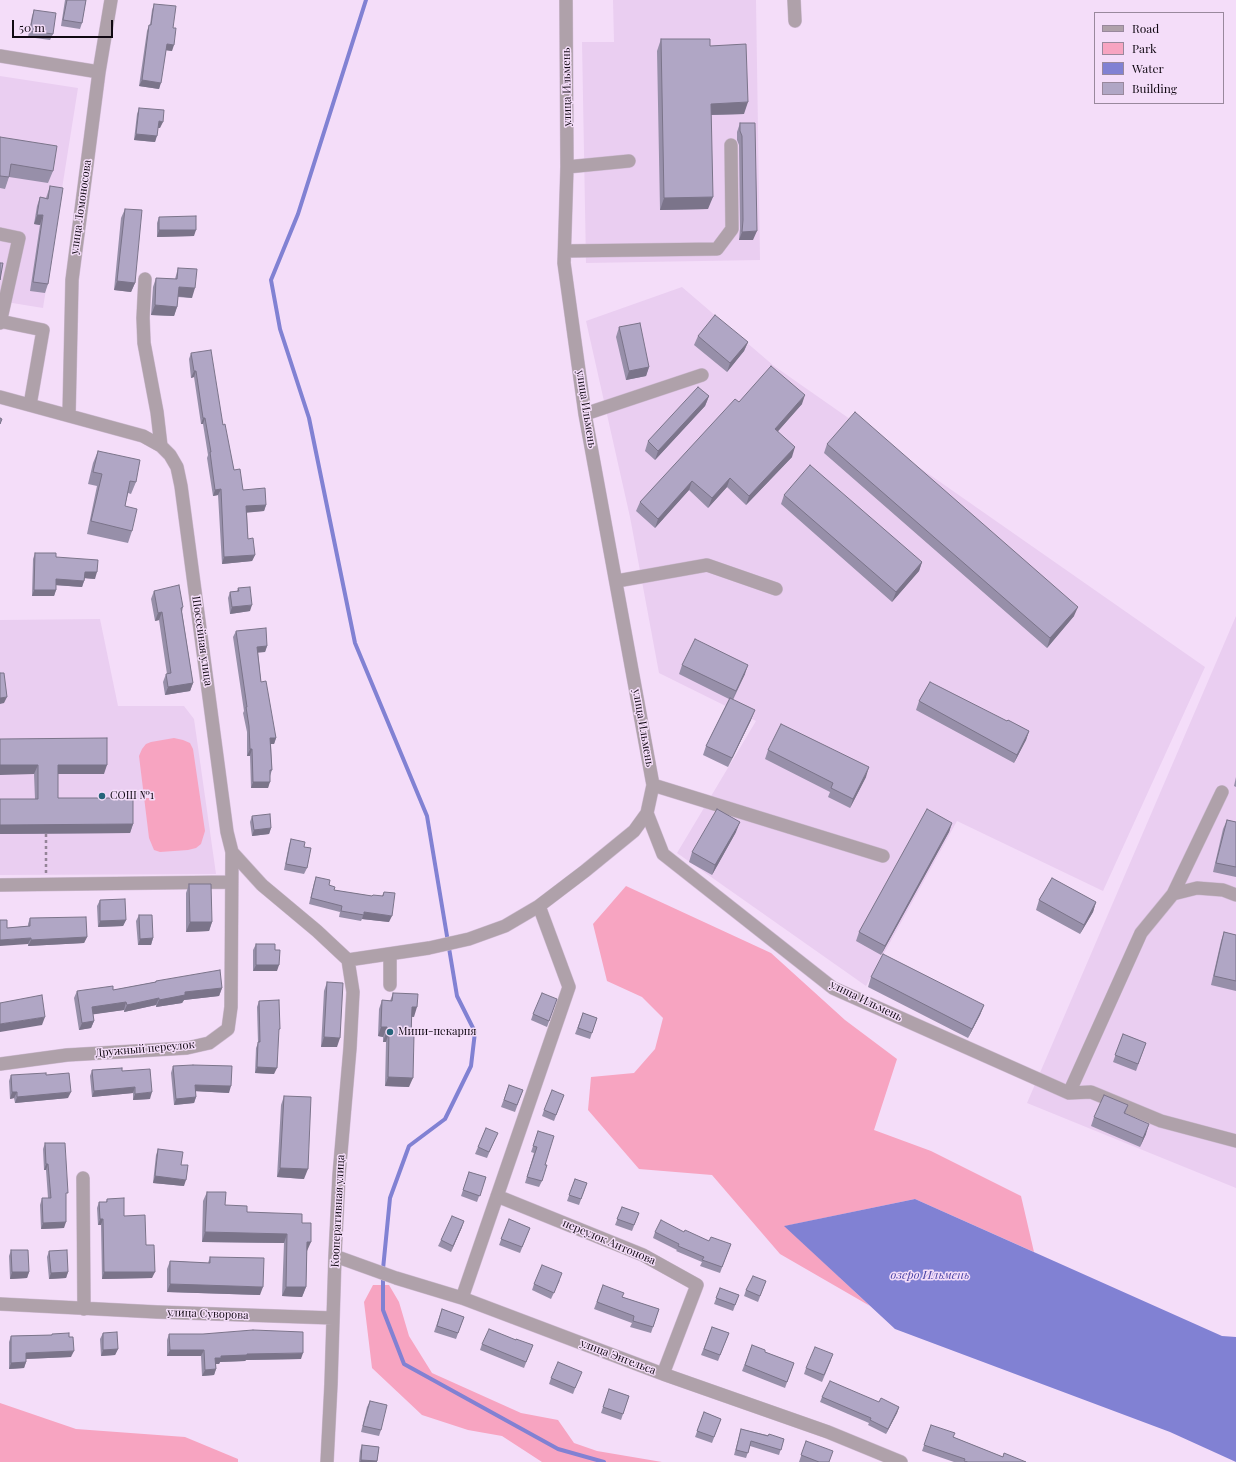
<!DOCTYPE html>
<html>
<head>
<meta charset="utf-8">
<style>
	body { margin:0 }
	#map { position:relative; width:1236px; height:1462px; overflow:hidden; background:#f4ddf9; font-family:"Playfair Display",serif }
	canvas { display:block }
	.legend { position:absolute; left:1094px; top:12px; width:130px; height:92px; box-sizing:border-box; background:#f4ddf9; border:1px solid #99889d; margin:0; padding:5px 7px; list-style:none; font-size:12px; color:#100812 }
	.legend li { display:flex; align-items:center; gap:8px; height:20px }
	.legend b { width:20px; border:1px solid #99889d }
	.scale { position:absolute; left:12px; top:20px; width:101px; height:18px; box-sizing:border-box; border:2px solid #100812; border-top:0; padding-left:5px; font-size:12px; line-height:14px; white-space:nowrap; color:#100812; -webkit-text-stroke:3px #f4ddf9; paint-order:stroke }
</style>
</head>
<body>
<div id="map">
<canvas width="1236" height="1462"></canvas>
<ul class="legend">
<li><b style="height:5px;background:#afa1aa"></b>Road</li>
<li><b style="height:11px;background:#f7a4c1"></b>Park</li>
<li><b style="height:11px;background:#8181d3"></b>Water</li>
<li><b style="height:11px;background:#b0a6c5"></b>Building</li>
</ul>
<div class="scale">50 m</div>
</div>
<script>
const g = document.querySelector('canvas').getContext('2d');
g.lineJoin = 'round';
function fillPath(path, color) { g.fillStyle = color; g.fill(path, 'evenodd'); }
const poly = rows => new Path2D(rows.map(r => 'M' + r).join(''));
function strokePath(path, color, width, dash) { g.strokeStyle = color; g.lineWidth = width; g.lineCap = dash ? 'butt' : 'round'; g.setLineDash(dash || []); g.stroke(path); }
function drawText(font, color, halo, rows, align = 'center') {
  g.font = font + ' "Playfair Display",serif'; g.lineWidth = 3; g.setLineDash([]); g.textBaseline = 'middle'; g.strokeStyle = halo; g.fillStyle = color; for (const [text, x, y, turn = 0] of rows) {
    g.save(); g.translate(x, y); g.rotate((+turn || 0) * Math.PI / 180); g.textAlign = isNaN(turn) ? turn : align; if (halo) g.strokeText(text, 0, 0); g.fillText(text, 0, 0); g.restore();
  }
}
fillPath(poly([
	[613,0,756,0,760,260,586,263,582,42,614,42],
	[0,76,78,88,43,308,0,301],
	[682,287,774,366,1205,667,1103,891,957,821,866,986,677,853,756,721,659,673,630,517,586,321],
	[1236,616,1236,1188,1027,1103],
	[100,619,118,706,184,706,194,719,216,874,0,875,0,620]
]), '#eacef1');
fillPath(poly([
	[174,738,183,740,190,743,193,749,205,831,201,844,196,848,188,850,160,852,154,850,149,838,139,756,142,749,146,744,151,742],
	[626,886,771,953,845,1020,897,1059,874,1130,931,1151,1021,1196,1034,1252,915,1199,785,1226,870,1306,780,1254,712,1175,639,1169,588,1110,591,1077,634,1073,655,1049,663,1018,642,997,607,981,593,924],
	[373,1285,389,1285,399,1302,409,1336,432,1373,521,1413,558,1420,574,1443,597,1451,662,1462,542,1462,502,1436,468,1430,422,1415,372,1368,364,1302],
	[0,1403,76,1429,185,1437,238,1459,238,1462,0,1462]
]), '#f7a4c1');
fillPath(poly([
	[915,1199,1222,1336,1236,1337,1236,1462,1170,1432,895,1329,784,1226]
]), '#8181d3');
strokePath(poly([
	[366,0,298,214,271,280,280,329,309,418,355,643,427,816,457,996,475,1032,471,1066,445,1119,409,1146,390,1198,383,1269,383,1310,404,1364,558,1449,604,1462]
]), '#8181d3', 4);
const minor = poly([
	[794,0,795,21],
	[0,56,99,72],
	[567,167,629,161],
	[0,234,19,238,0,323],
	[565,251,717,249,732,229,731,145],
	[145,279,143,318,144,343,157,412,161,446],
	[0,321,43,330,30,405],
	[0,397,143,436,161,446,170,455,177,467,181,486,227,832,232,852,262,885,317,931,348,960],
	[585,414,702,375],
	[69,415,72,280,99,72,111,0],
	[617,581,707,565,776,589],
	[653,785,883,856],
	[647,813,663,854,833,988,1069,1093,1091,1092,1161,1121,1236,1141],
	[0,885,231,882],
	[1173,894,1197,888,1223,890,1236,895],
	[348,960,429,948,469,939,505,926,539,906,585,871,634,831,647,813,653,785,585,414,564,263,567,167,566,0],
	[390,985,390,954],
	[0,1064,67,1055,187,1048,209,1043,228,1029,231,1007,232,852],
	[1069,1093,1141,933,1173,894,1222,792],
	[83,1178,84,1309],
	[497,1196,643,1255,697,1285,663,1374],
	[335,1256,396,1278,462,1298,663,1374,828,1432,901,1462],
	[462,1298,569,987,539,906],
	[0,1304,157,1312,333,1318],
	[327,1462,331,1384,335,1256,339,1175,350,1048,353,992,348,960]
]);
strokePath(minor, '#d0bbd4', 14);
strokePath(poly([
	[46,834,46,873]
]), '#948498', 2.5, [3, 3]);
strokePath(minor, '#afa1aa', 13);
fillPath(poly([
	[65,0,86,0,82,23,80,29,61,26],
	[154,4,173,28,172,51,166,50,159,89,139,86,147,31,149,25,150,25,152,10],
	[34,10,53,34,50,40,28,37,32,16],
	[661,39,710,46,744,114,711,115,708,209,660,210,657,51],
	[139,108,160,128,158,128,155,142,134,140,137,114],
	[740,123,755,123,753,240,739,240,740,229,739,145,737,140,737,132],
	[0,137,53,171,48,183,9,177,5,189,0,188],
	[50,186,48,284,45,293,30,291,40,225,34,224,37,206,40,197,46,198],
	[125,209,135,283,131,292,114,290,121,218],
	[159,217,194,236,157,237,157,223],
	[178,268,192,298,178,297,177,307,174,316,151,315,153,287,156,278,175,279],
	[619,327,649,367,646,376,626,380,616,337],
	[698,336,748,342,744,351,727,372,694,345],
	[191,353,223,425,234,470,243,490,266,505,264,511,247,512,248,539,255,555,252,561,222,564,218,495,213,496,207,458,208,455,203,424,201,424,194,377,191,378,189,359],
	[709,396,705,406,655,460,645,451,648,441],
	[739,402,802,404,778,431,792,457,746,505,727,487,708,508,689,490,655,528,636,511,640,502],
	[827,444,1074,616,1047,648,824,453],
	[98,451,136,482,131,494,128,493,125,506,132,531,128,543,87,534,97,486,88,484,93,463],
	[784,495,922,562,919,571,892,602,781,504],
	[35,553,56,557,95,579,85,578,82,587,56,585,56,590,54,596,32,596,33,559],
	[238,588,250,611,230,614,228,598,230,592,237,591],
	[154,591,183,607,182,612,193,683,190,691,165,695,163,682,166,674,167,674,159,620,155,621,151,599],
	[236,631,267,646,265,652,258,652,261,682,276,738,274,744,271,744,272,770,270,776,268,788,251,788,250,756,247,756,247,732,243,713,244,711,233,637],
	[682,665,745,674,733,700,751,720,728,767,703,755,706,746,729,699,679,674],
	[919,701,1007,721,1029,731,1026,740,1014,763,916,710],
	[0,739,104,774,58,774,58,798,133,824,130,833,0,834,0,799,35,799,34,774],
	[768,750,866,777,850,808,828,797,830,792,765,759],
	[1236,777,1236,787,1234,786],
	[252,816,271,828,269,834,252,836,250,822],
	[1227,820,1236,822,1236,877,1213,872,1223,829],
	[952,823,949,832,881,955,856,941,859,932],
	[736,832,712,875,689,862,692,852],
	[291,839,304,847,307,868,304,874,284,870,289,845],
	[316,877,334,890,372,896,382,896,384,892,389,922,362,919,361,921,339,917,340,912,309,904,314,883],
	[189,884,212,922,209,931,186,932,186,893],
	[100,900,126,920,123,926,98,927,97,906],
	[1039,900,1096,902,1093,912,1080,934,1036,910],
	[139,915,153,938,151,945,138,945,136,921],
	[30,918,87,937,84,943,28,946,28,944,7,928,28,926,28,924],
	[1224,932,1236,935,1236,991,1211,985,1221,941],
	[256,944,275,950,277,971,253,971,253,950],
	[871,977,984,1005,980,1015,968,1038,868,987],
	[156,981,222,988,219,996,184,1000,182,1003,156,1007,156,1005,124,1012,124,1010,93,1014,94,1021,91,1028,79,1030,74,998,77,991,113,990,155,982],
	[327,982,337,1047,321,1047,324,991],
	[393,993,414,1017,412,1017,409,1087,385,1086,386,1042,383,1042,383,1037,378,1036,379,1009,382,1000,390,1001],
	[557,999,547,1027,531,1020,533,1014],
	[259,1001,278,1033,274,1074,255,1073,256,1048,258,1043,257,1007],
	[583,1013,597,1018,590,1039,575,1034],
	[1123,1034,1146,1043,1136,1071,1113,1062],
	[173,1066,229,1093,195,1091,196,1097,194,1103,174,1105,171,1073],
	[92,1070,122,1071,150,1099,133,1100,133,1093,92,1097,90,1076],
	[11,1075,46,1075,68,1098,15,1103,14,1098,10,1099,9,1081],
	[509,1085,523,1090,515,1112,501,1107],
	[564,1095,554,1121,542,1116,544,1110],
	[284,1096,304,1179,277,1177,281,1105],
	[1128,1105,1125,1114,1146,1134,1140,1147,1091,1126,1094,1117],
	[486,1128,495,1139,487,1158,475,1154],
	[538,1131,545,1165,542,1181,539,1187,525,1183,534,1153,531,1152],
	[45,1143,66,1197,64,1228,41,1229,40,1205,42,1198,48,1198,46,1170,44,1170,43,1149],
	[158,1149,184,1186,153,1183,156,1155],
	[469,1172,486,1177,477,1202,461,1196],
	[575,1179,587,1183,579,1205,567,1201],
	[207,1192,225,1205,247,1212,302,1223,307,1251,306,1287,302,1297,282,1296,284,1243,202,1242,203,1201],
	[107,1199,146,1245,152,1278,102,1279,101,1225,98,1225,97,1208,99,1202,106,1202],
	[622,1207,639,1213,632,1231,615,1225],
	[509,1219,530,1228,520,1253,499,1245],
	[462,1227,451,1252,438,1246,441,1240],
	[655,1232,684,1232,709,1241,731,1244,720,1273,700,1266,702,1262,676,1251,677,1250,653,1238],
	[11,1250,29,1272,27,1278,10,1279,9,1256],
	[49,1251,68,1272,66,1278,49,1279,47,1257],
	[210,1257,260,1295,167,1292,167,1269,170,1261,208,1263],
	[560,1280,551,1299,532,1290,534,1284],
	[766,1281,758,1302,744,1296,746,1290],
	[603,1285,622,1297,659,1309,651,1333,630,1327,632,1323,594,1309],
	[720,1288,739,1295,733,1311,714,1304],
	[442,1309,464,1317,456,1339,434,1332],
	[712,1327,729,1333,718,1361,701,1355],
	[103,1333,118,1349,115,1355,101,1356,100,1339],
	[52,1334,69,1337,71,1357,26,1359,26,1362,24,1368,9,1369,9,1342,11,1336,52,1335],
	[169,1334,301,1359,246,1360,245,1361,220,1362,219,1364,216,1364,216,1369,214,1375,202,1376,201,1356,167,1356,167,1340],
	[516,1340,533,1345,524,1368,480,1350,482,1344],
	[752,1345,765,1352,794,1363,785,1388,742,1371],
	[831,1360,822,1382,804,1374,806,1368],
	[551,1378,579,1378,573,1394,549,1384],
	[609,1389,629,1396,621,1420,601,1413],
	[822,1397,879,1402,899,1407,897,1413,886,1434,868,1425,869,1423,820,1402],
	[370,1401,381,1430,379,1436,361,1432,367,1407],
	[704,1412,721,1419,712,1443,695,1437],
	[931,1425,953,1437,1003,1457,1026,1462,954,1462,922,1451],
	[741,1429,784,1439,779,1455,750,1446,746,1458,734,1455],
	[806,1441,829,1462,799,1462],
	[362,1445,379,1447,377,1462,359,1462,360,1451]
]), '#978fa9');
fillPath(poly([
	[167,44,174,45,172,51,164,50],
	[142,80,161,83,159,89,139,86],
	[748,102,744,114,707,115,711,104],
	[159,121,163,122,160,128,156,128],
	[136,134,157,136,155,142,134,140],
	[713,197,708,209,660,210,664,198],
	[37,215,43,215,40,225,34,224],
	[159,230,196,230,194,236,157,237],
	[757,231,753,240,739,240,742,232],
	[117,281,135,283,131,292,114,290],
	[179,287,195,288,192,298,175,296],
	[155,305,177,307,174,316,151,315],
	[748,342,744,351,727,372,730,363],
	[649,367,646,376,626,380,629,371],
	[194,371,196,371,194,377,191,378],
	[805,395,802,404,772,438,775,429],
	[709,396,705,406,655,460,658,451],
	[203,418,205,418,203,424,201,424],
	[795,447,792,457,746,505,749,496],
	[730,478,727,487,708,508,712,498],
	[692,481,689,490,655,528,658,519],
	[221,489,218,495,213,496,215,490],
	[266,505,264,511,244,513,246,506],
	[255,555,252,561,222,564,224,557],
	[922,562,919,571,892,602,896,592],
	[85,572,97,572,95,579,83,578],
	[56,579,84,581,82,587,54,585],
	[34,590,56,590,54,596,32,596],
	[252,605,250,611,230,614,232,607],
	[1078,607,1074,616,1047,648,1050,638],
	[162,612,159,620,155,621,158,613],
	[267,646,265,652,255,653,257,647],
	[748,665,745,674,732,700,736,691],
	[193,683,190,691,165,695,168,687],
	[7,697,4,703,0,704,0,698],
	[755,710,751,720,728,767,732,758],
	[1029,731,1026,740,1014,763,1017,755],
	[270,738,276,738,274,744,268,744],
	[250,749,252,749,250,756,247,756],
	[0,765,38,765,34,774,0,775],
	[58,765,107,765,104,774,55,774],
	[869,767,866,777,850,808,853,799],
	[253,782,270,782,268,788,251,788],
	[740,822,736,832,712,875,715,865],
	[952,823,949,832,881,955,885,946],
	[133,824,130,833,0,834,0,825],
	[271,828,269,834,252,836,254,830],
	[1096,902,1093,912,1080,934,1084,925],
	[364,912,392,916,389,922,362,919],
	[126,920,123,926,98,927,100,921],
	[190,922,212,922,209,931,186,932],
	[87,937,84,943,28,946,31,940],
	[31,938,28,944,0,946,0,940],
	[153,938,151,945,138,945,140,939],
	[256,965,279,965,277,971,253,971],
	[222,988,219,996,184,1000,182,1003,156,1007,159,1000,185,992],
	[159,998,156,1005,124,1012,127,1005],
	[126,1002,124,1010,89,1015,92,1007],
	[984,1005,980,1015,968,1038,972,1029],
	[412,1007,417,1007,414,1017,409,1016],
	[45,1017,42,1025,0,1032,0,1024],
	[94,1021,91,1028,79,1030,82,1023],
	[381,1027,387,1027,383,1037,378,1036],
	[386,1033,389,1033,386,1042,383,1042],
	[324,1037,340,1038,337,1047,321,1047],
	[257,1067,277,1068,274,1074,255,1073],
	[388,1077,413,1078,409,1087,385,1086],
	[195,1085,231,1086,229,1093,193,1091],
	[135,1087,133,1093,92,1097,94,1091],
	[12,1092,17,1092,14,1098,10,1099],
	[71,1092,68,1098,15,1103,17,1097],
	[152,1092,150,1099,133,1100,135,1094],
	[196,1097,194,1103,174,1105,176,1099],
	[1149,1124,1146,1134,1140,1147,1143,1138],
	[46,1164,48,1164,46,1170,44,1170],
	[280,1168,308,1169,304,1179,277,1177],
	[155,1176,186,1180,184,1186,153,1183],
	[100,1219,103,1219,101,1225,98,1225],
	[464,1221,462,1227,451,1252,453,1246],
	[66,1222,64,1228,41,1229,43,1223],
	[205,1232,287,1234,284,1243,202,1242],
	[307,1242,311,1242,307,1251,304,1251],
	[12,1272,29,1272,27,1278,10,1279],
	[68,1272,66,1278,49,1279,51,1273],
	[104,1272,155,1272,152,1278,102,1279],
	[170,1284,263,1287,260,1295,167,1292],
	[286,1287,306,1287,302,1297,282,1296],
	[118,1349,115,1355,101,1356,103,1350],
	[170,1350,204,1350,201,1356,167,1356],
	[74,1351,71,1357,24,1359,26,1353],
	[303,1353,301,1359,246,1360,245,1361,220,1362,219,1364,213,1364,215,1358,221,1356,247,1354],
	[26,1362,24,1368,9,1369,11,1363],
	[216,1369,214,1375,202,1376,205,1370],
	[899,1407,897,1413,886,1434,888,1429],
	[361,1460,377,1461,377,1462,360,1462]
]), '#7b748a');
const building = poly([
	[67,0,86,0,82,23,63,20,67,0],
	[154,4,176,6,173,28,176,28,174,45,167,44,161,83,142,80,149,25,151,25,154,4],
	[34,10,56,13,53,34,30,31,34,10],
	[661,39,710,39,710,46,746,44,748,102,711,104,713,197,664,198,661,39],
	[139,108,164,110,163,122,159,121,157,136,136,134,139,108],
	[740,123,755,123,757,231,742,232,743,220,742,136,740,131,740,123],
	[0,137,57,146,53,171,11,164,9,177,0,176,0,137],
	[50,186,63,188,48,284,33,282,43,215,37,215,40,197,48,199,50,186],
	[125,209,142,210,135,283,117,281,125,209],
	[196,216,196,230,159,230,159,217,196,216],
	[0,263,3,263,0,280,0,263],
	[178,268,197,269,195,288,179,287,177,307,155,305,156,278,177,279,178,268],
	[715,315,748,342,730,363,698,336,715,315],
	[640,323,649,367,629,371,619,327,640,323],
	[211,350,223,425,225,424,234,470,240,469,243,490,265,488,266,505,246,506,248,539,253,538,255,555,224,557,221,489,215,490,210,452,211,452,205,418,203,418,196,371,194,371,191,353,211,350],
	[771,366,805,395,775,429,795,447,749,496,730,478,712,498,692,481,658,519,640,502,735,399,739,402,771,366],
	[698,387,709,396,658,451,648,441,698,387],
	[855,412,1078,607,1050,638,827,444,855,412],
	[0,418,2,419,0,424,0,418],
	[98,451,140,460,136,482,130,481,125,506,137,509,132,531,91,521,102,474,93,472,98,451],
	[810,465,922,562,896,592,784,495,810,465],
	[35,553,56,553,56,557,98,560,97,572,85,572,84,581,56,579,56,590,34,590,35,553],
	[179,585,183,607,181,608,193,683,168,687,166,674,171,673,162,612,158,613,154,591,179,585],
	[250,587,252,605,232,607,230,592,239,591,238,588,250,587],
	[266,628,267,646,257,647,261,682,266,681,276,738,270,738,272,770,270,770,270,782,253,782,252,749,250,749,249,726,246,707,247,707,236,631,266,628],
	[695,639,748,665,736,691,682,665,695,639],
	[0,673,4,673,7,697,0,698,0,673],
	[930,682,1007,721,1008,720,1029,731,1017,755,919,701,930,682],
	[730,698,755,710,732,758,706,746,730,698],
	[781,724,869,767,853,799,831,788,833,783,768,750,781,724],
	[107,738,107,765,58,765,58,798,133,798,133,824,0,825,0,799,38,799,38,765,0,765,0,739,107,738],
	[717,809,740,822,715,865,692,852,717,809],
	[927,809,952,823,885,946,859,932,927,809],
	[270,814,271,828,254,830,252,816,270,814],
	[1227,820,1236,822,1236,867,1216,863,1227,820],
	[291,839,305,842,304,847,311,848,307,868,286,864,291,839],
	[316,877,330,880,329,885,335,887,334,890,372,896,373,895,383,896,384,892,395,893,392,916,364,912,364,915,341,911,342,906,311,898,316,877],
	[1052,878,1096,902,1084,925,1039,900,1052,878],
	[189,884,211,884,212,922,190,922,189,884],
	[125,899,126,920,100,921,100,900,125,899],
	[139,915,152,915,153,938,140,939,139,915],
	[86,917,87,937,31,940,31,938,0,940,0,920,7,920,7,928,30,926,30,918,86,917],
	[1224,932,1236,935,1236,981,1214,976,1224,932],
	[256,944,275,944,275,950,280,950,279,965,256,965,256,944],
	[883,954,984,1005,972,1029,871,977,883,954],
	[220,970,222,988,185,992,185,995,159,1000,159,998,127,1005,126,1002,92,1007,94,1021,82,1023,77,991,113,986,113,990,156,982,156,981,220,970],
	[327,982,343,983,340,1038,324,1037,327,982],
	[393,993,418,994,417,1007,412,1007,411,1035,414,1035,413,1078,388,1077,389,1033,386,1033,387,1027,381,1027,382,1000,392,1001,393,993],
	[542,993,557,999,549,1021,533,1014,542,993],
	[42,995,45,1017,0,1024,0,1003,42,995],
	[279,1000,280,1029,279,1029,277,1068,257,1067,258,1042,260,1042,259,1001,279,1000],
	[583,1013,597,1018,592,1033,578,1028,583,1013],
	[1123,1034,1146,1043,1138,1064,1115,1055,1123,1034],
	[193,1065,232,1066,231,1086,195,1085,196,1097,176,1099,173,1066,193,1065],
	[122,1068,122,1071,150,1069,152,1092,135,1094,135,1087,94,1091,92,1070,122,1068],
	[46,1073,46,1075,69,1073,71,1092,17,1097,17,1092,12,1092,11,1075,46,1073],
	[509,1085,523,1090,517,1105,504,1100,509,1085],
	[552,1090,564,1095,556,1115,544,1110,552,1090],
	[1104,1095,1128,1105,1124,1113,1149,1124,1143,1138,1094,1117,1104,1095],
	[284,1096,311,1097,308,1169,280,1168,284,1096],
	[486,1128,498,1133,489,1152,478,1147,486,1128],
	[538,1131,554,1136,545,1165,547,1165,542,1181,527,1177,537,1147,533,1146,538,1131],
	[45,1143,65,1143,68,1193,66,1193,66,1222,43,1223,42,1198,51,1198,48,1164,46,1164,45,1143],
	[158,1149,183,1152,181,1165,188,1165,186,1180,155,1176,158,1149],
	[469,1172,486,1177,480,1196,463,1190,469,1172],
	[575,1179,587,1183,581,1199,569,1195,575,1179],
	[207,1192,226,1192,225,1205,247,1206,247,1212,302,1214,302,1223,311,1223,311,1242,307,1242,306,1287,286,1287,287,1234,205,1232,207,1192],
	[124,1198,124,1216,145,1215,146,1245,154,1245,155,1272,104,1272,103,1219,100,1219,99,1202,107,1202,107,1199,124,1198],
	[622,1207,639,1213,634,1225,617,1219,622,1207],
	[452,1216,464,1221,453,1246,441,1240,452,1216],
	[509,1219,530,1228,522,1247,501,1239,509,1219],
	[661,1220,684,1232,685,1230,709,1241,711,1237,731,1244,722,1267,702,1260,704,1257,678,1246,679,1244,655,1232,661,1220],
	[11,1250,28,1250,29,1272,12,1272,11,1250],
	[67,1250,68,1272,51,1273,49,1251,67,1250],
	[210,1257,264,1258,263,1287,170,1284,170,1261,210,1263,210,1257],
	[542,1265,562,1273,554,1293,534,1284,542,1265],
	[753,1276,766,1281,760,1296,746,1290,753,1276],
	[603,1285,624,1293,622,1297,659,1309,653,1327,633,1321,634,1316,597,1302,603,1285],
	[720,1288,739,1295,735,1305,716,1298,720,1288],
	[442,1309,464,1317,458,1333,437,1326,442,1309],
	[712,1327,729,1333,720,1355,704,1349,712,1327],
	[489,1329,516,1340,516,1339,533,1345,526,1362,482,1344,489,1329],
	[253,1330,303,1332,303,1353,247,1354,247,1355,221,1356,221,1358,215,1358,216,1369,205,1370,204,1350,170,1350,169,1334,203,1334,253,1330],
	[117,1332,118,1349,103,1350,103,1333,117,1332],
	[69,1333,69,1337,73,1337,74,1351,26,1353,26,1362,11,1363,11,1336,52,1335,52,1334,69,1333],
	[752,1345,765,1350,765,1352,794,1363,787,1382,745,1365,752,1345],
	[815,1347,833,1354,824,1375,806,1368,815,1347],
	[558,1362,582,1372,575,1388,551,1378,558,1362],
	[830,1381,879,1402,881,1398,899,1407,888,1429,870,1420,871,1418,822,1397,830,1381],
	[609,1389,629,1396,623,1414,603,1407,609,1389],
	[370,1401,387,1405,381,1430,363,1426,370,1401],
	[704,1412,721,1419,714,1437,697,1431,704,1412],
	[931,1425,955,1433,953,1437,1003,1457,1004,1453,1026,1462,968,1462,964,1461,965,1459,924,1445,931,1425],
	[741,1429,768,1436,769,1434,784,1439,781,1450,751,1441,748,1453,736,1450,741,1429],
	[806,1441,833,1451,829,1462,819,1462,801,1455,806,1441],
	[362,1445,379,1447,377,1461,361,1460,362,1445]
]);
fillPath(building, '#b0a6c5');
strokePath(building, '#7b748a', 1);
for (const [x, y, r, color] of [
	[102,796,4,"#26647a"],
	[390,1032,4,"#26647a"]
]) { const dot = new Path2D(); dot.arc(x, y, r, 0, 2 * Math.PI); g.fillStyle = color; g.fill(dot); strokePath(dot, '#f4ddf9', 1.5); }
drawText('11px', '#100812', '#f4ddf9', [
	["улица Ильмень",567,87,-91],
	["улица Ломоносова",81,207,-82],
	["улица Ильмень",586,409,81],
	["Шоссейная улица",202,641,82],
	["улица Ильмень",643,728,80],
	["улица Ильмень",866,1001,26],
	["Дружный переулок",145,1049,-5],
	["Кооперативная улица",338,1211,-87],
	["переулок Антонова",609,1242,23],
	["улица Суворова",208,1314,2],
	["улица Энгельса",618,1357,21]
]);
drawText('11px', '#100812', '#f4ddf9', [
	["СОШ №1",110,796],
	["Мини-пекарня",398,1032]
], 'left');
drawText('italic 12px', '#4c45a6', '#f4ddf9', [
	["озеро Ильмень",930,1275]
]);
</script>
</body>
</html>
